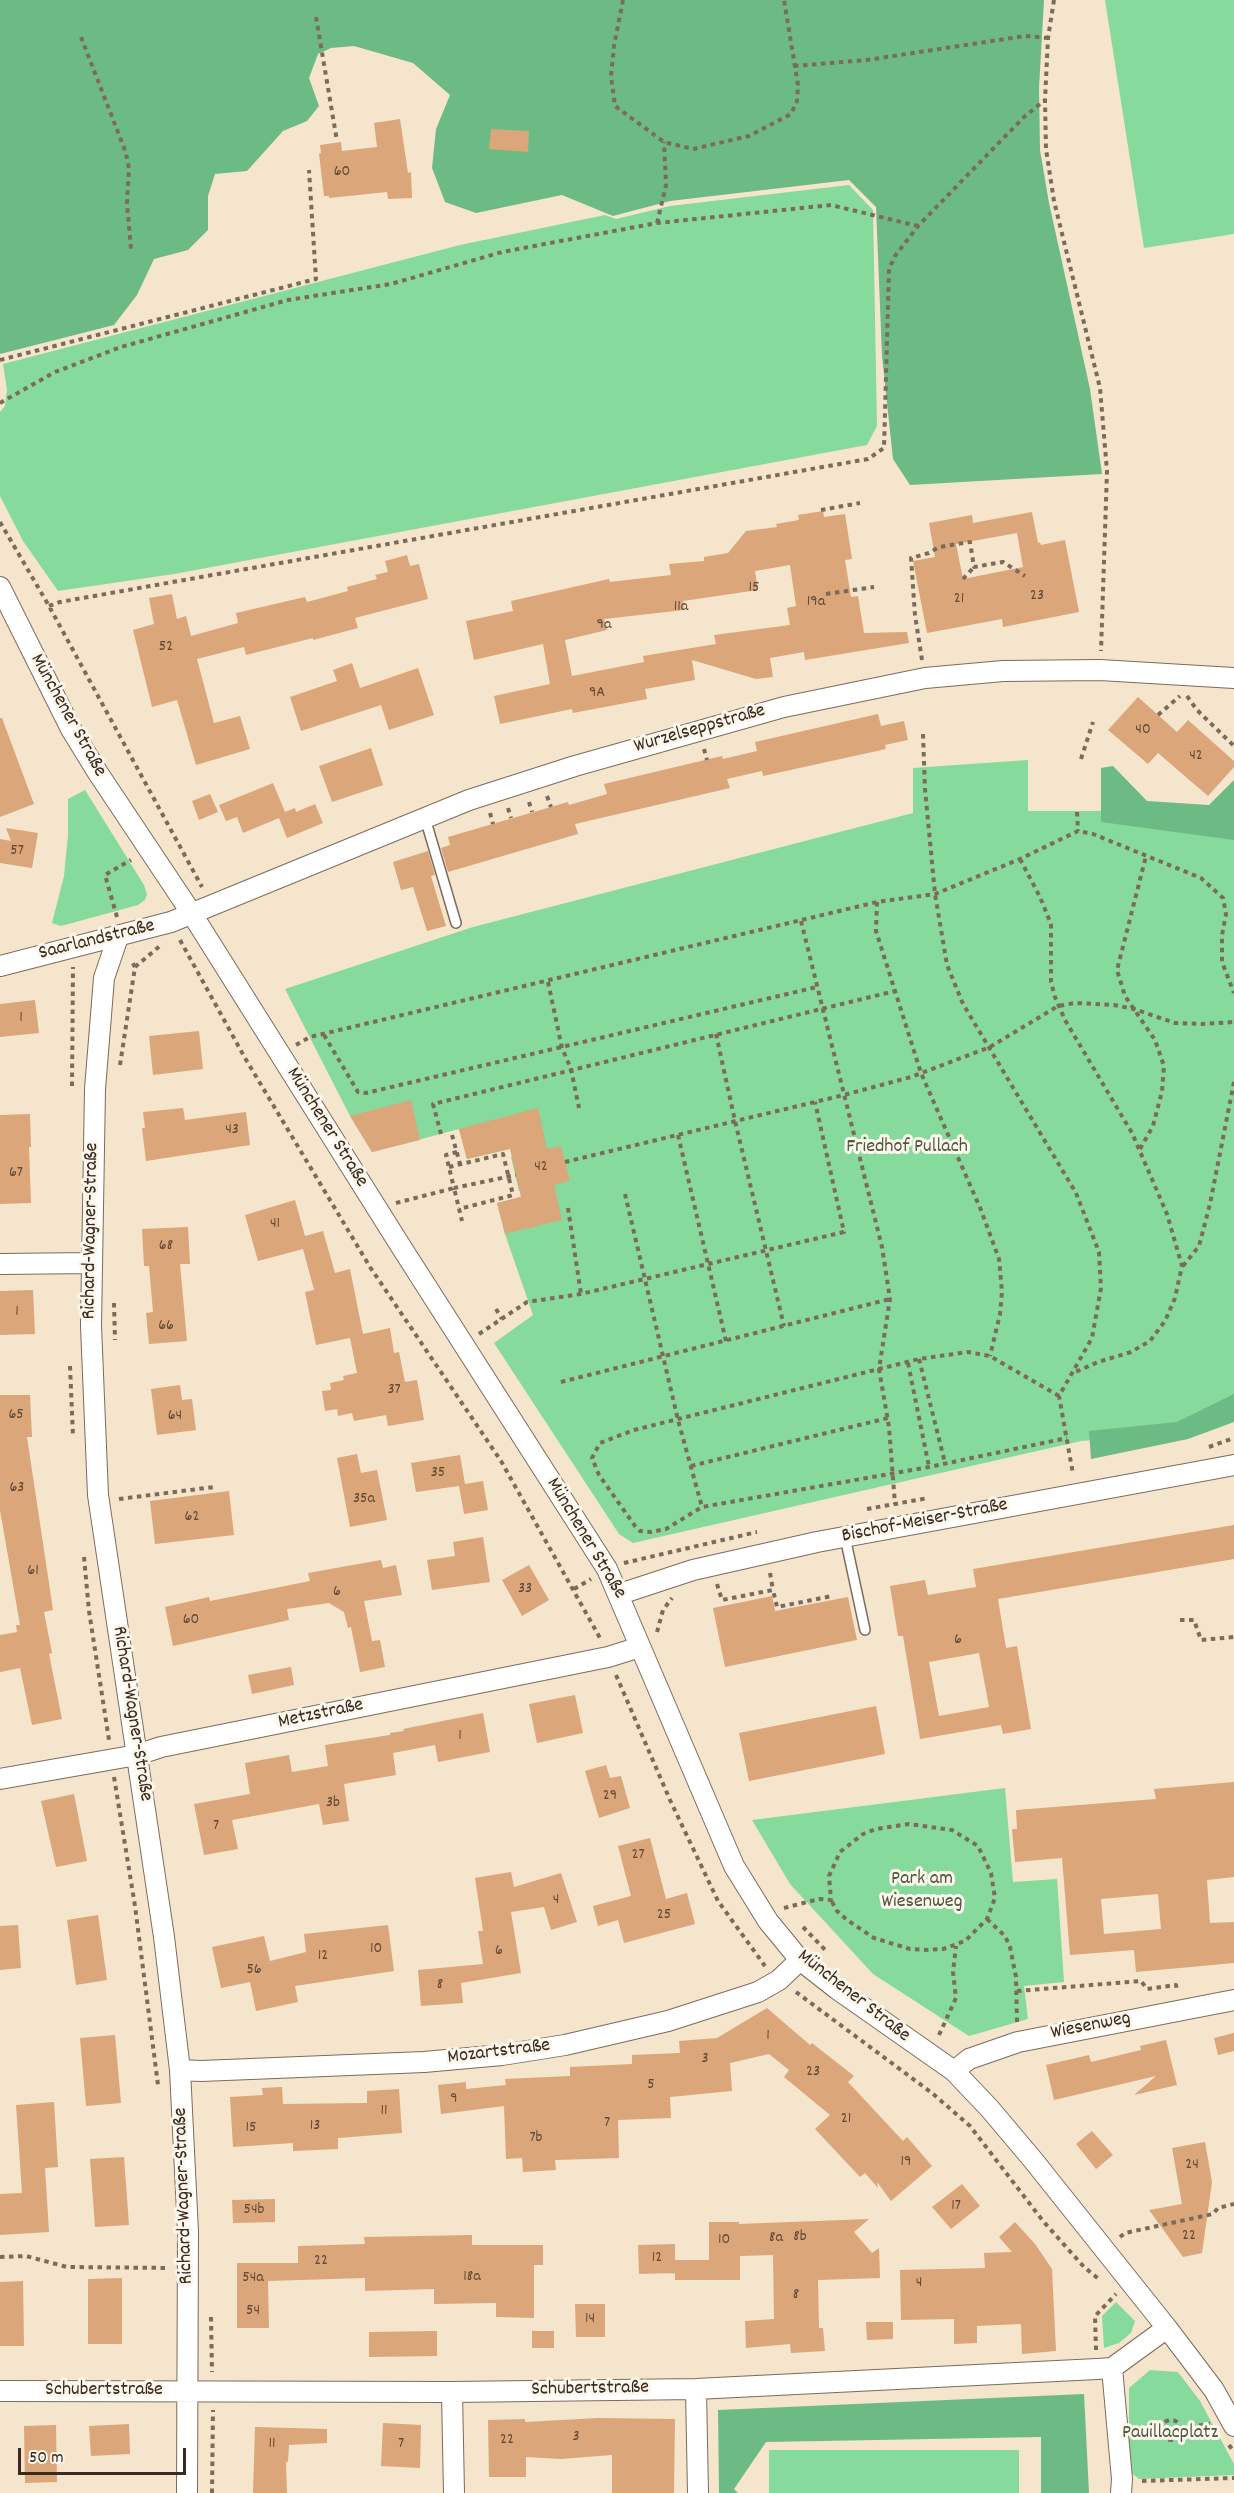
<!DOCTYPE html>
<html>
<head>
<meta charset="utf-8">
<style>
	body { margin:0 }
	#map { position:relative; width:1234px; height:2493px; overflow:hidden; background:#f5e5cc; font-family:Dekko,sans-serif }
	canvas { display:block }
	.scale { position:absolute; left:18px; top:2448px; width:168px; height:27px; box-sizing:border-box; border:3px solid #3b2a1e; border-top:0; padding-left:8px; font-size:18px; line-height:21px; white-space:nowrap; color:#3b2a1e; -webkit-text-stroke:4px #fbf7ec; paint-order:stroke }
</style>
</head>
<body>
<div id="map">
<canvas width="1234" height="2493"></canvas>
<div class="scale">50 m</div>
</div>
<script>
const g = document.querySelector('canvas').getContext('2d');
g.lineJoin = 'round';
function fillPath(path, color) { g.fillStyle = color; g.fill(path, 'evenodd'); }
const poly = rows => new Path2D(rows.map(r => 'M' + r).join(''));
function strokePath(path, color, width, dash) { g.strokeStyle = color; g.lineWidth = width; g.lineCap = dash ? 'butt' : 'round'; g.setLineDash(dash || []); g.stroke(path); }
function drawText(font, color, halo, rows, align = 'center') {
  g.font = font + ' Dekko,sans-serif'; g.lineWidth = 6; g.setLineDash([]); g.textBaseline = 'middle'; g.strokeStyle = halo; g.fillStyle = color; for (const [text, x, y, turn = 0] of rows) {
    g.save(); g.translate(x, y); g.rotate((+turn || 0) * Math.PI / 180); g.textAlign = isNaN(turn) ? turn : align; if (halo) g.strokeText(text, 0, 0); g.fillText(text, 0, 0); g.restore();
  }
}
fillPath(poly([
	[1105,0,1234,0,1234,234,1144,248],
	[849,185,873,210,877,426,867,445,174,574,58,591,23,541,0,496,0,412,5,406,7,390,3,364,460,245,605,215,616,219,670,206],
	[1028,760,1028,811,1107,811,1234,818,1234,1414,1175,1433,1081,1441,633,1543,619,1534,494,1343,533,1315,505,1234,497,1203,524,1196,523,1190,519,1191,511,1157,515,1156,513,1148,467,1159,459,1129,372,1152,350,1116,285,989,473,927,913,813,913,768],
	[85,790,144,885,147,894,145,900,138,905,61,926,52,923,64,876,68,835,68,799],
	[1005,1788,1013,1882,1057,1879,1064,1982,1024,1986,1028,2019,969,2036,873,1974,790,1884,752,1820],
	[1116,2302,1135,2321,1131,2333,1119,2343,1104,2348,1102,2316],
	[1150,2370,1178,2372,1200,2401,1234,2464,1234,2475,1139,2479,1129,2471,1129,2388],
	[769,2450,1019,2450,1019,2493,769,2493]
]), '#86da9c');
fillPath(poly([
	[0,0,1044,0,1039,88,1040,150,1049,203,1090,389,1102,474,910,485,893,459,882,356,876,207,849,180,670,201,613,216,562,195,476,213,445,202,432,168,436,129,450,95,413,63,354,46,331,48,318,54,309,78,319,106,307,121,283,131,247,171,215,174,208,196,208,230,188,250,154,259,137,295,114,325,0,354],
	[1113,766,1147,801,1209,805,1234,780,1234,840,1101,822,1101,768],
	[1234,1394,1234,1422,1188,1439,1091,1459,1089,1431,1177,1422],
	[1084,2394,1089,2493,1041,2493,1041,2437,766,2442,734,2489,738,2493,719,2493,718,2410]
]), '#6cba84');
fillPath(poly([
	[400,119,408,173,411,172,412,198,388,199,387,192,329,198,329,196,324,196,319,154,321,153,320,145,341,142,342,151,377,147,374,123],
	[491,129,529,131,528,152,489,149],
	[823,511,824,517,845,514,852,559,845,560,851,597,858,596,864,633,907,632,909,643,805,660,804,652,770,658,773,677,756,679,692,660,695,680,645,689,647,699,573,713,572,709,500,724,494,696,550,684,543,644,474,660,466,621,513,611,511,601,609,579,610,582,671,575,669,564,704,561,704,557,728,553,746,531,777,527,776,524,799,520,798,515],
	[790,565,796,606,787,608,790,625,714,635,716,644,643,656,644,662,572,676,565,640,607,630,604,619,684,610,683,601,758,590,755,571],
	[1032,512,1038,543,1040,542,1041,545,1065,540,1079,612,1003,627,1002,619,927,633,913,561,935,557,929,523,972,515,973,523],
	[1017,533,1023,567,963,579,956,544],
	[407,555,410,566,419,564,428,599,355,618,358,628,313,640,313,638,246,655,244,647,197,659,214,723,240,716,250,749,196,765,177,700,152,707,133,630,154,624,149,598,172,594,177,619,186,616,191,636,238,623,236,613,305,597,307,602,348,591,347,587,377,579,375,575,388,572,385,561],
	[352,663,360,688,418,668,434,715,389,730,381,705,301,731,290,697,337,681,333,670],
	[1138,697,1177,732,1188,720,1234,761,1234,767,1208,796,1158,753,1148,764,1108,730],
	[878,714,881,726,904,721,908,740,885,745,886,749,763,776,762,771,727,779,730,788,575,824,578,834,448,872,441,848,450,845,448,837,568,802,569,805,607,794,604,784,722,756,723,759,757,751,755,742],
	[0,718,2,718,34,804,0,817],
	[371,748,383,785,332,802,319,766],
	[273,783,285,812,295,808,296,812,315,804,323,823,287,838,279,818,243,833,237,817,226,821,219,805],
	[210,794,218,812,199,820,192,801],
	[6,828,38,833,32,868,0,863,0,839,11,841],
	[428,851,435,875,431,876,446,926,427,931,413,887,401,890,393,862],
	[35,1000,39,1033,0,1037,0,1004],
	[199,1031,203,1069,153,1075,149,1036],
	[411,1100,420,1140,372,1152,350,1116],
	[183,1108,185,1120,246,1112,250,1145,146,1161,142,1128,145,1128,143,1112],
	[538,1108,547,1149,561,1146,570,1181,554,1185,562,1220,505,1234,497,1203,521,1197,510,1149,467,1159,459,1129],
	[30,1114,31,1147,29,1147,31,1203,0,1204,0,1115],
	[295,1200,305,1236,323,1231,335,1273,350,1269,363,1334,390,1328,394,1353,399,1352,405,1382,417,1380,424,1420,388,1426,386,1415,354,1421,352,1413,338,1416,337,1409,325,1411,322,1391,331,1390,330,1383,344,1380,343,1376,357,1373,350,1338,316,1345,305,1292,314,1290,303,1249,258,1261,245,1215],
	[188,1227,190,1264,180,1264,187,1341,149,1344,146,1313,153,1312,149,1266,144,1266,142,1229],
	[33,1290,35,1334,0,1335,0,1291],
	[180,1385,182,1400,192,1399,196,1430,157,1435,151,1389],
	[0,1395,30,1395,32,1437,27,1437,53,1610,44,1612,52,1653,49,1654,62,1719,32,1725,20,1668,0,1672,0,1635,17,1632,16,1625,20,1625,0,1510],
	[357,1454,361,1473,377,1470,387,1520,350,1527,337,1458],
	[460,1455,465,1484,483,1481,488,1510,464,1514,459,1486,416,1492,411,1463],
	[229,1491,234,1535,155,1544,150,1501],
	[1234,1525,1234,1559,998,1599,1006,1648,1017,1646,1031,1729,1003,1734,1001,1725,920,1739,903,1636,898,1636,890,1586,925,1580,928,1595,976,1587,973,1569],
	[979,1653,989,1707,939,1716,929,1662],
	[483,1537,490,1582,432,1590,427,1560,455,1556,453,1542],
	[381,1560,383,1568,396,1565,402,1595,364,1601,372,1641,380,1640,385,1667,360,1672,351,1627,348,1628,344,1612,329,1603,287,1609,289,1620,173,1646,165,1607,209,1597,210,1601,310,1581,308,1573],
	[529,1565,549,1600,522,1616,502,1580],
	[772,1596,775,1611,848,1597,857,1640,725,1667,713,1608],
	[291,1667,294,1685,252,1694,248,1675],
	[575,1695,583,1733,537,1743,529,1704],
	[876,1706,885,1754,749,1781,739,1733],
	[483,1713,490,1752,438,1762,435,1745,393,1753,396,1775,344,1784,349,1821,323,1825,319,1804,232,1820,238,1849,204,1855,194,1804,250,1794,245,1763,289,1755,292,1772,328,1766,325,1745,390,1735,390,1733,404,1731,403,1729],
	[606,1765,610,1778,621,1776,630,1808,599,1818,585,1771],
	[1234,1782,1234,1877,1207,1880,1210,1923,1234,1922,1234,1963,1136,1972,1134,1950,1070,1955,1062,1858,1015,1862,1012,1829,1017,1829,1016,1810,1156,1799,1154,1789],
	[1158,1894,1161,1929,1104,1934,1101,1899],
	[74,1794,87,1861,56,1867,41,1801],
	[650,1838,666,1899,687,1893,695,1924,624,1943,618,1920,598,1926,593,1906,631,1896,618,1846],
	[511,1872,514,1887,561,1873,577,1922,551,1930,544,1907,511,1912,521,1973,461,1983,463,2003,421,2006,418,1970,483,1964,478,1931,483,1931,475,1878],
	[98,1915,107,1980,76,1985,67,1920],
	[18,1925,21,1968,0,1970,0,1926],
	[388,1925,394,1971,295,1986,298,2002,256,2011,250,1982,221,1988,212,1947,264,1936,270,1961,306,1952,304,1934],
	[767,2008,810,2045,812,2043,854,2076,848,2082,903,2141,907,2137,932,2166,891,2201,877,2182,878,2188,865,2173,860,2177,815,2129,830,2115,784,2077,789,2070,769,2054,730,2063,732,2091,670,2097,671,2118,618,2120,619,2158,555,2160,556,2170,523,2172,522,2158,506,2159,504,2106,441,2114,438,2085,466,2082,466,2089,506,2085,505,2079,570,2076,570,2067,632,2064,632,2055,680,2053,679,2041,717,2038],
	[1234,2033,1234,2051,1218,2055,1214,2038],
	[115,2035,121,2103,86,2106,80,2038],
	[1166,2040,1177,2085,1134,2095,1156,2076,1054,2100,1046,2065,1089,2055,1091,2062,1141,2050,1140,2046],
	[282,2087,283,2104,367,2103,367,2091,399,2089,402,2133,338,2138,338,2149,293,2151,293,2143,233,2147,230,2097,263,2095,262,2088],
	[54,2102,58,2167,45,2168,49,2232,0,2235,0,2194,22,2193,16,2105],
	[1092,2131,1113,2155,1096,2169,1076,2144],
	[1205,2142,1212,2182,1202,2253,1183,2257,1149,2210,1182,2204,1172,2148],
	[124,2157,129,2225,95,2227,90,2159],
	[962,2184,980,2206,951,2229,932,2207],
	[275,2199,275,2222,233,2223,232,2200],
	[869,2219,854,2232,872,2253,879,2248,880,2278,818,2280,819,2328,823,2328,825,2351,791,2353,790,2344,746,2348,745,2321,774,2319,773,2255,740,2256,740,2280,675,2280,675,2260,709,2260,709,2222,739,2222,739,2224],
	[1015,2222,1035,2244,1052,2269,1056,2351,1022,2354,1021,2324,977,2326,977,2343,954,2344,954,2319,901,2320,900,2270,985,2268,984,2253,1012,2252,999,2237],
	[472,2235,472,2245,543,2245,543,2265,534,2265,534,2318,496,2317,496,2303,434,2304,434,2289,365,2291,365,2278,268,2281,269,2328,237,2328,237,2263,298,2263,298,2246,365,2244,364,2237],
	[675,2244,675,2273,639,2274,638,2245],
	[122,2278,122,2344,88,2344,88,2279],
	[23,2281,24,2346,0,2346,0,2282],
	[575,2304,605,2304,605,2337,576,2337],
	[866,2322,893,2322,893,2339,867,2340],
	[437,2331,437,2356,369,2357,369,2332],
	[532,2331,554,2331,554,2348,532,2348],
	[598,2418,675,2419,674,2493,612,2493,612,2455,561,2459,526,2457,526,2477,489,2477,488,2420,525,2419,525,2422],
	[383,2423,421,2425,420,2468,381,2466],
	[129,2424,130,2454,91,2456,89,2426],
	[56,2425,57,2482,25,2483,24,2426],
	[255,2427,327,2429,327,2443,289,2445,288,2462,286,2462,287,2493,253,2493]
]), '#daa67a');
const lane = poly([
	[425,818,456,923],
	[845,1537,865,1630]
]);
const street = poly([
	[0,587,71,729,98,773,192,914,400,1245,607,1569,734,1866,768,1921,800,1960,837,1989,954,2071,990,2109,1033,2160,1167,2328,1214,2390,1234,2426],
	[118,937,104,978,95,1089,91,1326,98,1495,164,1937,180,2070,188,2232,187,2493],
	[0,966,171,922,469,800,575,766,784,707,925,678,1003,671,1100,670,1234,678],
	[0,1264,91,1263],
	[620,1594,693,1570,817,1542,1234,1465],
	[0,1779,137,1755,161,1747,608,1657,640,1647],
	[180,2070,201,2071,424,2062,502,2055,565,2045,668,2021,758,1992,779,1980,800,1960],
	[954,2071,969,2059,1018,2042,1234,2000],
	[1112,2368,1122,2479,1121,2493],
	[696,2389,698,2493],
	[0,2391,452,2392,696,2389,1097,2369,1112,2368,1167,2328],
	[452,2392,454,2493]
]);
strokePath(lane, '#7c6b5b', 12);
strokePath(street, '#7c6b5b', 22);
strokePath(poly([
	[623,0,614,46,611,76,615,106,664,142,693,149,749,136,791,114,797,101,798,85,784,0],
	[1054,0,1048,38,1045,100,1046,149,1054,201,1100,388,1107,471,1101,651],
	[316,17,337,141],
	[81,37,126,153,129,169,127,203,131,249],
	[794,66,867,60,1025,36,1048,38],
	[657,223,666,185,664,142],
	[0,360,316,279,309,170],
	[0,403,55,372,121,347,288,300,391,284,502,252,657,223,831,205,918,226],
	[821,510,860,503],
	[0,522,49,606,202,887],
	[963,579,974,567],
	[826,594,874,587],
	[49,606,60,602,868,459,884,448,889,269,895,256,918,226,1024,117,1045,100],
	[922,660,915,615,911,558,929,553,939,547,970,542,974,567,1003,562,1025,576],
	[1187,696,1197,710,1234,746],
	[1158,715,1180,696],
	[923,734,925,789,935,894,947,965,963,1004,1076,1193,1099,1252,1101,1288,1092,1338,1059,1396,1073,1474],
	[704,749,707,760],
	[1081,759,1093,722],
	[547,796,551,807],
	[529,802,532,812],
	[508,808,511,818],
	[1077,812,1078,831],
	[490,813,493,824],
	[1020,859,1040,897,1051,924,1051,982,1055,997,1065,1020,1132,1133,1167,1214,1182,1266,1175,1298,1165,1321,1150,1341,1131,1352,1098,1362,1073,1373],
	[877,902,876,931,921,1073,981,1210,999,1259,1002,1292,1000,1314,990,1356],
	[117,917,105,875,131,860],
	[801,921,882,1247,890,1299,879,1369,889,1427,895,1504],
	[180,940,245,1058,370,1267,501,1461,600,1638],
	[135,967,161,945],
	[548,982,562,1048,571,1069,579,1108],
	[716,1034,735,1121,784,1326],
	[324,1035,358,1092,366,1093,817,987],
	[296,1045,310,1037,877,902,935,894,1020,859,1078,831,1093,834,1201,878,1223,898,1226,914,1222,935,1222,962,1234,993],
	[120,1065,135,967,131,960],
	[72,1086,73,967],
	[441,1134,433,1104,895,991],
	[452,1135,460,1164],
	[678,1135,726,1341],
	[1140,1149,1153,1126,1162,1091,1164,1066,1155,1040,1125,996,1117,970,1146,856],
	[457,1152,446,1155,454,1188,516,1175],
	[565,1162,844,1095,911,1077,990,1047,1058,1006,1075,1003,1114,1005,1134,1009,1175,1023,1202,1024,1234,1022],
	[449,1167,503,1154,513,1195,459,1209],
	[625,1194,678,1420,702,1507],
	[396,1203,454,1188,462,1221],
	[568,1208,581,1294],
	[1183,1266,1199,1246,1210,1204,1234,1082],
	[114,1303,115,1340],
	[496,1309,502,1319],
	[479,1334,527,1302,581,1294,844,1232,815,1102],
	[919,1359,945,1463],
	[908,1363,929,1467],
	[70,1366,73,1436],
	[561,1382,890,1299],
	[1059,1396,990,1356,968,1352,919,1359,634,1430,600,1443,592,1458,599,1475,635,1526,640,1531,651,1532,666,1529,702,1507,929,1467,1067,1438],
	[1209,1447,1234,1438],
	[691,1466,888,1418],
	[119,1499,214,1487],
	[867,1509,928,1498],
	[84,1557,89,1611,109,1740],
	[624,1563,757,1532],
	[770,1573,773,1590],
	[717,1584,722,1600,773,1590,777,1607,832,1596],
	[574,1589,591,1579],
	[1180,1620,1194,1620,1201,1640,1234,1637],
	[657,1632,663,1610,672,1598],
	[616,1675,670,1800,718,1901,765,1966],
	[114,1777,135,1906,158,2085],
	[784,1908,819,1899,831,1900,829,1876,840,1852,863,1834,876,1829,909,1824,952,1830,978,1846,991,1873,995,1898,987,1919,965,1941,943,1949,926,1950,910,1949,874,1938,847,1920,837,1911,831,1900],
	[987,1919,1005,1936,1010,1947,1016,1977,1017,2022],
	[803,1927,827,1952],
	[1017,1991,1141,1981,1147,1989,1176,1985,1177,1991],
	[796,1992,932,2093,970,2126,1043,2221,1084,2267,1100,2280],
	[939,2035,956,1998,953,1972,956,1946],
	[1120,2237,1125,2233,1213,2214,1218,2208,1234,2204],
	[0,2257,26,2256,67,2267,169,2268],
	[211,2317,212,2372],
	[1096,2350,1095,2316,1116,2294],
	'1161 2430a10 10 0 1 1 20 0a10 10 0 1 1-20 0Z',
	[1138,2428,1161,2428],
	[1181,2428,1210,2424],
	[1229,2445,1234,2452],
	[1142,2481,1234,2478],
	[212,2493,213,2410]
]), '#7c6b5b', 4, [4.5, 4.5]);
strokePath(lane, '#fff', 9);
strokePath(street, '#fff', 20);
drawText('16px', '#634935', null, [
	["60",342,173],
	["15",754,589],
	["23",1037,597],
	["21",959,600],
	["19a",816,603],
	["11a",681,608],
	["9a",604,626],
	["52",166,648],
	["9A",597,694],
	["40",1143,731],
	["42",1196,757],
	["57",17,852],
	["1",21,1019],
	["43",232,1131],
	["42",541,1168],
	["67",16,1174],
	["41",275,1225],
	["68",166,1247],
	["1",17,1313],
	["66",166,1327],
	["37",394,1391],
	["65",16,1416],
	["64",175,1417],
	["35",438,1474],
	["63",17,1489],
	["35a",364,1500],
	["62",192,1518],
	["61",33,1572],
	["33",525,1590],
	["6",337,1593],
	["60",191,1621],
	["6",958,1641],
	["1",460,1737],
	["29",610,1797],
	["3b",333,1804],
	["7",216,1827],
	["27",638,1856],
	["4",556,1901],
	["25",664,1916],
	["10",376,1950],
	["6",499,1952],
	["12",323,1957],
	["56",254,1971],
	["8",440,1986],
	["1",768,2037],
	["3",705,2060],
	["23",813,2073],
	["5",651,2086],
	["9",454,2100],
	["11",384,2112],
	["21",846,2120],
	["7",607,2124],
	["13",315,2127],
	["15",251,2129],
	["7b",536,2139],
	["19",906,2163],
	["24",1192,2166],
	["17",956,2207],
	["54b",254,2211],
	["22",1189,2237],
	["8b",800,2238],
	["8a",776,2239],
	["10",724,2241],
	["12",657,2259],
	["22",321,2262],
	["18a",472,2278],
	["54a",253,2279],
	["4",919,2284],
	["8",796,2296],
	["54",253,2312],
	["14",590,2320],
	["3",576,2438],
	["22",507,2441],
	["11",272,2445],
	["7",401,2445]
]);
drawText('20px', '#3b2a1e', '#fbf7ec', [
	["Münchener Straße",67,716,61],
	["Wurzelseppstraße",700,730,-16],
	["Saarlandstraße",97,941,-14],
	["Münchener Straße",326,1128,58],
	["Richard-Wagner-Straße",92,1231,-89],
	["Bischof-Meiser-Straße",925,1522,-11],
	["Münchener Straße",585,1539,59],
	["Richard-Wagner-Straße",131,1714,81],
	["Metzstraße",321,1715,-12],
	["Münchener Straße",853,1997,38],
	["Wiesenweg",1091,2027,-11],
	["Mozartstraße",499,2053,-7],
	["Richard-Wagner-Straße",185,2196,-92],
	["Schubertstraße",590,2390,-1],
	["Schubertstraße",104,2391]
]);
drawText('20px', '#4e563e', '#fbf7ec', [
	["Friedhof Pullach",907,1148],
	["Park am",922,1880],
	["Wiesenweg",922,1903],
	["Pauillacplatz",1170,2434]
]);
</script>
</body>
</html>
